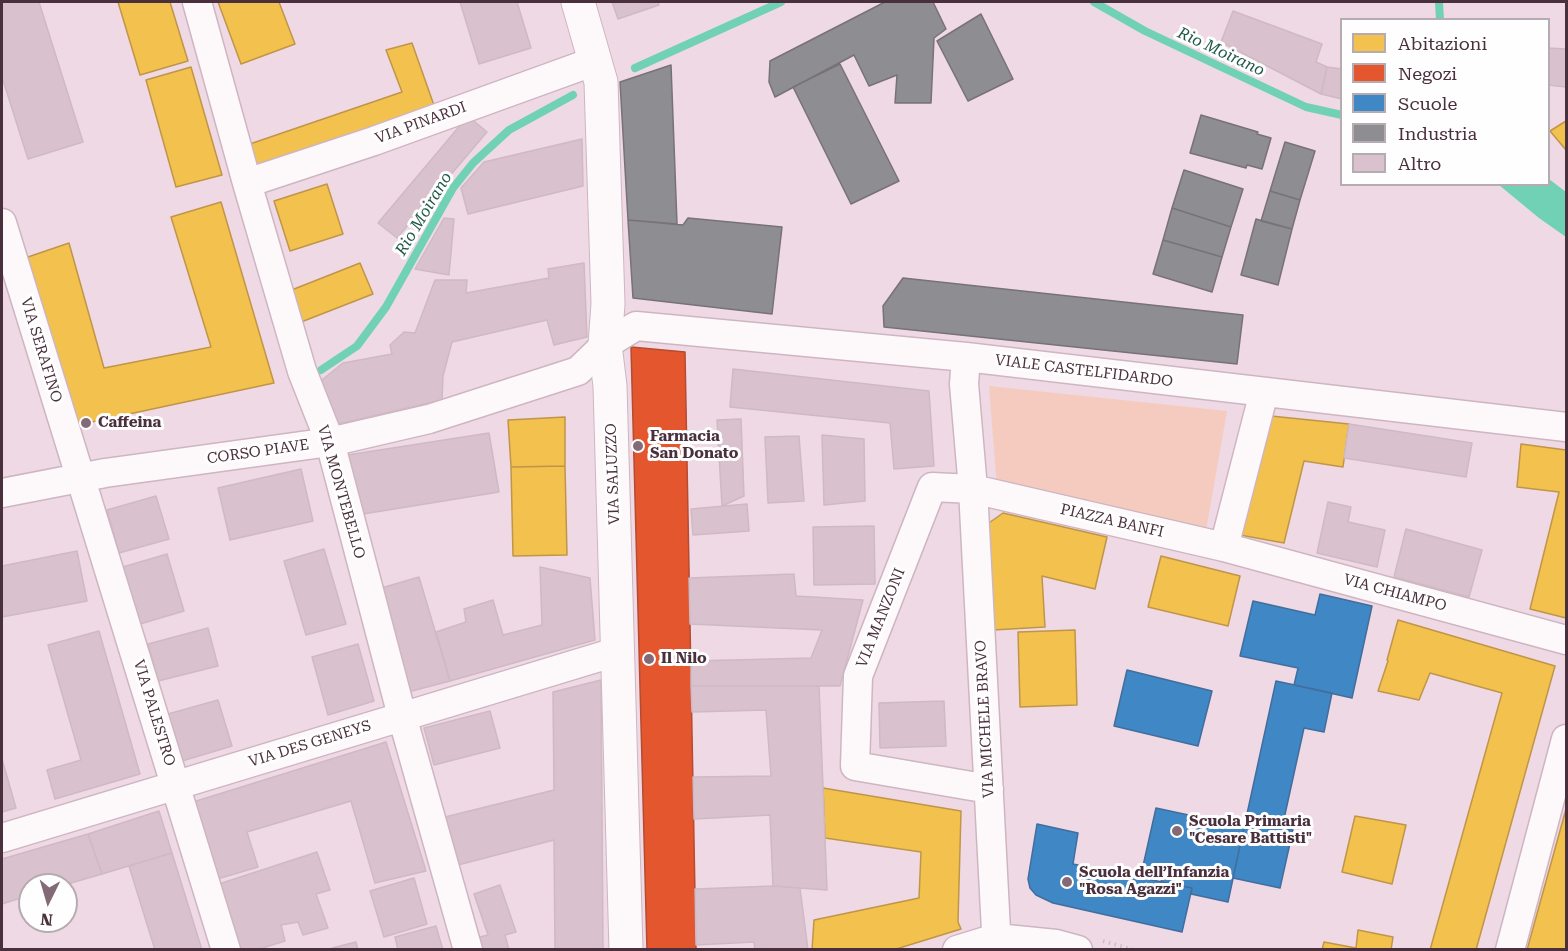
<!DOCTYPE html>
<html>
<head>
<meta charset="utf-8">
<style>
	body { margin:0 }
	#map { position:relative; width:1568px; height:951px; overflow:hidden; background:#efd9e4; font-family:"Roboto Serif",serif }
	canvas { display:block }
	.frame { position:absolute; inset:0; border:3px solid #4a2f3c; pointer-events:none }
	.legend { position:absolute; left:1340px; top:18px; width:210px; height:168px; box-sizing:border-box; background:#fefefe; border:2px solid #b6abb0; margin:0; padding:8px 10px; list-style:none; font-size:18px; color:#4a2f3c }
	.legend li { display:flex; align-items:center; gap:12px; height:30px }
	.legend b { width:30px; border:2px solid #b6abb0 }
	.north { position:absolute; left:18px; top:873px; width:60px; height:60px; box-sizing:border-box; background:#fefefe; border:2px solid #b6abb0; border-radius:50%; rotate:185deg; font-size:16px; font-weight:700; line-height:24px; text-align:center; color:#4a2f3c }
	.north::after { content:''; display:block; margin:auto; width:21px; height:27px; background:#846a77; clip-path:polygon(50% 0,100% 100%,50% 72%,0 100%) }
</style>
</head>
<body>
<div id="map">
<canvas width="1568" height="951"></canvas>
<div class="frame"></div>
<ul class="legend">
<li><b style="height:16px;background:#f2c14e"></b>Abitazioni</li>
<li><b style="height:16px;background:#e4572e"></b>Negozi</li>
<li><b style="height:16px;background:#3f88c5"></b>Scuole</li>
<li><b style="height:16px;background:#8d8d92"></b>Industria</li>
<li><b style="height:16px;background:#d9c2ce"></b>Altro</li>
</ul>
<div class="north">N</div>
</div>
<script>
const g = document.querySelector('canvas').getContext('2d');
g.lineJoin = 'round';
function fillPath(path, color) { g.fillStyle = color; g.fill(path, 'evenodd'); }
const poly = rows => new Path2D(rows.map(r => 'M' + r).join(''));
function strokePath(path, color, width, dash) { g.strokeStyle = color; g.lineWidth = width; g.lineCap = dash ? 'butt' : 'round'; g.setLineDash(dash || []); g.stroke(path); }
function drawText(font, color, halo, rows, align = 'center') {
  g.font = font + ' "Roboto Serif",serif'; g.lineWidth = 6; g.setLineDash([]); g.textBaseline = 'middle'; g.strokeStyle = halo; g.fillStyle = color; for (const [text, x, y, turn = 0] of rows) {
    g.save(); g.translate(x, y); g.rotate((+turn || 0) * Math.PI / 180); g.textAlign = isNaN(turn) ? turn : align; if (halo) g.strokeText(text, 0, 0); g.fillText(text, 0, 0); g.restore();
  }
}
fillPath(poly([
	[989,386,1227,411,1205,536,997,488]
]), '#f5cbbf');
fillPath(poly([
	[1549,179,1566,192,1566,237,1539,218,1499,185,1548,184]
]), '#70d1b5');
const homes = poly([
	[118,2,170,2,188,61,140,75,118,2],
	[218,2,279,2,295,44,241,64,218,2],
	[412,43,436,111,256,173,247,145,402,92,386,50,412,43],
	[191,67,222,175,176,187,146,80,191,67],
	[1566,121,1566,150,1550,131,1566,121],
	[327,184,343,234,290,251,274,201,327,184],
	[221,202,274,383,73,426,25,258,69,243,104,368,211,347,171,217,221,202],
	[360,263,373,294,296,324,284,293,360,263],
	[1271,416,1349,424,1343,467,1304,461,1284,543,1240,535,1271,416],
	[565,417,565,466,511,467,508,420,565,417],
	[1521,444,1566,450,1566,618,1530,609,1559,492,1517,487,1521,444],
	[565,466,567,555,513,556,511,467,565,466],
	[1003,513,1107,537,1095,589,1042,576,1045,627,993,630,986,525,1003,513],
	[1161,556,1240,576,1228,626,1148,607,1161,556],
	[1398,620,1555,666,1476,950,1430,950,1502,693,1430,673,1419,700,1378,691,1388,661,1387,660,1398,620],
	[1075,630,1077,705,1020,707,1018,632,1075,630],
	[823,788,961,811,958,922,961,929,893,950,812,950,814,920,919,898,921,852,825,838,823,788],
	[1566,809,1566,950,1527,950,1566,809],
	[1355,816,1406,825,1392,884,1342,872,1355,816],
	[1358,930,1393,937,1391,950,1322,950,1324,942,1356,948,1358,930]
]);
fillPath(homes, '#f2c14e');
strokePath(homes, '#c09549', 1.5);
const shops = poly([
	[631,347,685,352,696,950,647,950,631,347]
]);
fillPath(shops, '#e4572e');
strokePath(shops, '#b64b32', 1.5);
const schools = poly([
	[1320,594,1372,606,1352,698,1294,685,1298,668,1240,656,1253,601,1315,615,1320,594],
	[1127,670,1212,691,1198,746,1114,726,1127,670],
	[1276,681,1332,693,1324,732,1304,728,1282,828,1293,830,1280,888,1233,878,1276,681],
	[1156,808,1244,827,1228,902,1191,894,1192,888,1161,882,1164,870,1143,866,1156,808],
	[1037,824,1078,833,1073,864,1192,888,1182,932,1053,903,1036,895,1030,888,1028,879,1037,824]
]);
fillPath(schools, '#3f88c5');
strokePath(schools, '#426d9c', 1.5);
const industry = poly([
	[885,2,933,2,946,29,934,38,931,103,895,103,897,75,869,86,854,55,775,97,769,82,770,61,885,2],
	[981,14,1013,79,968,101,937,41,981,14],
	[840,64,899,181,851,204,793,87,840,64],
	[671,65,677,224,628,220,620,82,671,65],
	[1201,115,1258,132,1257,134,1271,138,1262,169,1247,165,1246,168,1190,153,1201,115],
	[1285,142,1315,151,1300,200,1270,191,1285,142],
	[1184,170,1243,189,1231,227,1172,208,1184,170],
	[1270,191,1300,200,1292,229,1261,221,1270,191],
	[1172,208,1231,227,1222,257,1163,240,1172,208],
	[688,218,782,227,772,314,633,298,628,220,683,225,688,218],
	[1256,219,1292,229,1278,285,1241,275,1256,219],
	[1163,240,1222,257,1212,292,1153,274,1163,240],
	[903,278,1243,315,1237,364,884,327,883,306,903,278]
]);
fillPath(industry, '#8d8d92');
strokePath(industry, '#797178', 1.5);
strokePath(poly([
	[1094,2,1145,31,1306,107,1342,115],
	[1439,2,1440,20],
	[635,68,781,2],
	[321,370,357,346,386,307,453,188,473,163,509,130,573,95]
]), '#70d1b5', 8);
const building = poly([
	[2,2,39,2,83,142,28,159,2,77,2,2],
	[460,2,517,2,531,48,479,64,460,2],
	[612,2,658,2,659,5,618,19,612,2],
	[1233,11,1322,44,1316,62,1327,67,1321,94,1221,42,1233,11],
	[1548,48,1566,49,1566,87,1548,85,1548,48],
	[1327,67,1342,69,1342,99,1321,94,1327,67],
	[468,116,487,132,397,238,378,223,468,116],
	[582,139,583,186,468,214,461,188,484,162,582,139],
	[444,218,454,219,449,275,415,269,444,218],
	[584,263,587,337,554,345,547,320,452,342,443,376,442,400,334,425,313,387,343,363,392,354,390,345,404,332,415,333,435,280,467,280,466,293,549,278,548,269,584,263],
	[733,369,929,391,934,466,894,469,890,423,730,407,733,369],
	[741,419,744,496,722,506,717,420,741,419],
	[1349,424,1472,443,1466,477,1344,458,1349,424],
	[489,433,499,492,351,516,341,456,489,433],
	[822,435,864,439,865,501,824,505,822,435],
	[799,436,804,501,768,503,765,437,799,436],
	[301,469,313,521,230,540,218,488,301,469],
	[156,496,169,539,119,553,107,510,156,496],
	[1328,502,1351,507,1348,522,1385,530,1377,567,1317,553,1328,502],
	[747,504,749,531,693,535,691,509,747,504],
	[874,526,875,584,814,585,813,527,874,526],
	[1406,529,1482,550,1469,597,1394,577,1406,529],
	[324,549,346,624,306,635,284,561,324,549],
	[77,551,87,601,2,617,2,566,77,551],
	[167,554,184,611,140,624,123,567,167,554],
	[540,567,590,578,595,640,450,681,436,632,466,622,464,609,493,600,503,635,542,625,540,567],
	[794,574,796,596,863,600,840,686,691,686,691,661,811,658,822,630,690,624,689,578,794,574],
	[419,577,450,681,408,692,378,589,419,577],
	[208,628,218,666,158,681,148,644,208,628],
	[99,631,140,774,55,799,47,770,81,760,48,645,99,631],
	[358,644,374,701,328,715,312,657,358,644],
	[601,680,603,950,555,950,554,840,458,865,445,817,554,790,553,692,601,680],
	[691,686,819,686,827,890,773,886,770,815,694,819,693,777,771,776,766,710,692,712,691,686],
	[218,700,232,746,182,761,168,714,218,700],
	[944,701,946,746,880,748,879,703,944,701],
	[490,711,500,748,434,765,424,728,490,711],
	[386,742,426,871,375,883,351,801,247,832,258,867,214,880,190,803,386,742],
	[2,759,16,808,2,812,2,759],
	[159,811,172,853,102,874,88,834,159,811],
	[88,834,102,874,64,885,30,885,30,895,2,904,2,859,88,834],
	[317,852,330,890,316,894,328,928,303,935,298,922,281,925,285,941,256,950,240,950,219,884,317,852],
	[172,853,202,950,155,950,129,866,172,853],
	[414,878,427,924,384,937,370,891,414,878],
	[500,885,516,932,505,935,509,950,480,950,476,938,488,935,474,894,500,885],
	[773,886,800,888,808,950,755,950,754,942,696,945,695,889,773,886],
	[436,926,443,950,398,950,395,937,436,926],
	[356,942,358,950,333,950,332,948,356,942]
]);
fillPath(building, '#d9c2ce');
strokePath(building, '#cfb9c4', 1.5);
const street = poly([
	[197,2,247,183,302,371,330,442,402,716,468,950],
	[247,183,374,141,595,61],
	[2,223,226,950],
	[966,357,964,384,973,489,997,950],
	[2,493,105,473,330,442,429,419,578,371,605,345,636,326,966,357,1566,427],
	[1224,547,1264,392],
	[989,789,855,766,858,676,932,487,973,489,1224,547,1566,640],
	[2,838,619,651],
	[957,950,996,938,1056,944,1078,950],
	[1510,950,1566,739]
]);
const secondary = poly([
	[578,2,601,82,608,304,605,345,610,386,626,950]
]);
strokePath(street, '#ceb6c1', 31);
strokePath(secondary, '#ceb6c1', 35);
strokePath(poly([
	[1103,941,1134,950]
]), '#cac0c5', 4, [1.5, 4.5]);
strokePath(street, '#fdf9fb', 28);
strokePath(secondary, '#fdf9fb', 33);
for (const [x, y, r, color] of [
	[86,423,6,"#846a77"],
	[638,446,6,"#846a77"],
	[649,659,6,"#846a77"],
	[1177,831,6,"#846a77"],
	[1067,882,6,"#846a77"]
]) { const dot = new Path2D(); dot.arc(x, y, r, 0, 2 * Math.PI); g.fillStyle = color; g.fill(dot); strokePath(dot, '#fefefe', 2); }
drawText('15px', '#4a2f3c', '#fefefe', [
	["VIA PINARDI",421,123,-20],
	["VIA SERAFINO",41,350,73],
	["VIALE CASTELFIDARDO",1084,371,7],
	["CORSO PIAVE",258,452,-8],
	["VIA SALUZZO",613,474,-92],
	["VIA MONTEBELLO",341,492,74],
	["PIAZZA BANFI",1112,521,13],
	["VIA CHIAMPO",1395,593,15],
	["VIA MANZONI",881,618,-68],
	["VIA PALESTRO",154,713,73],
	["VIA MICHELE BRAVO",985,719,-93],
	["VIA DES GENEYS",310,744,-17]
]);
drawText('bold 15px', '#4a2f3c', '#fefefe', [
	["Caffeina",98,423],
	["Farmacia",650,437],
	["San Donato",650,454],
	["Il Nilo",661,659],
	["Scuola Primaria",1189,822],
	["\"Cesare Battisti\"",1189,839],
	["Scuola dell’Infanzia",1079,873],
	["\"Rosa Agazzi\"",1079,890]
], 'left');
drawText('italic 16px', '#1e5745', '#fefefe', [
	["Rio Moirano",1221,52,25],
	["Rio Moirano",424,214,-59]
]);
</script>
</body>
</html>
